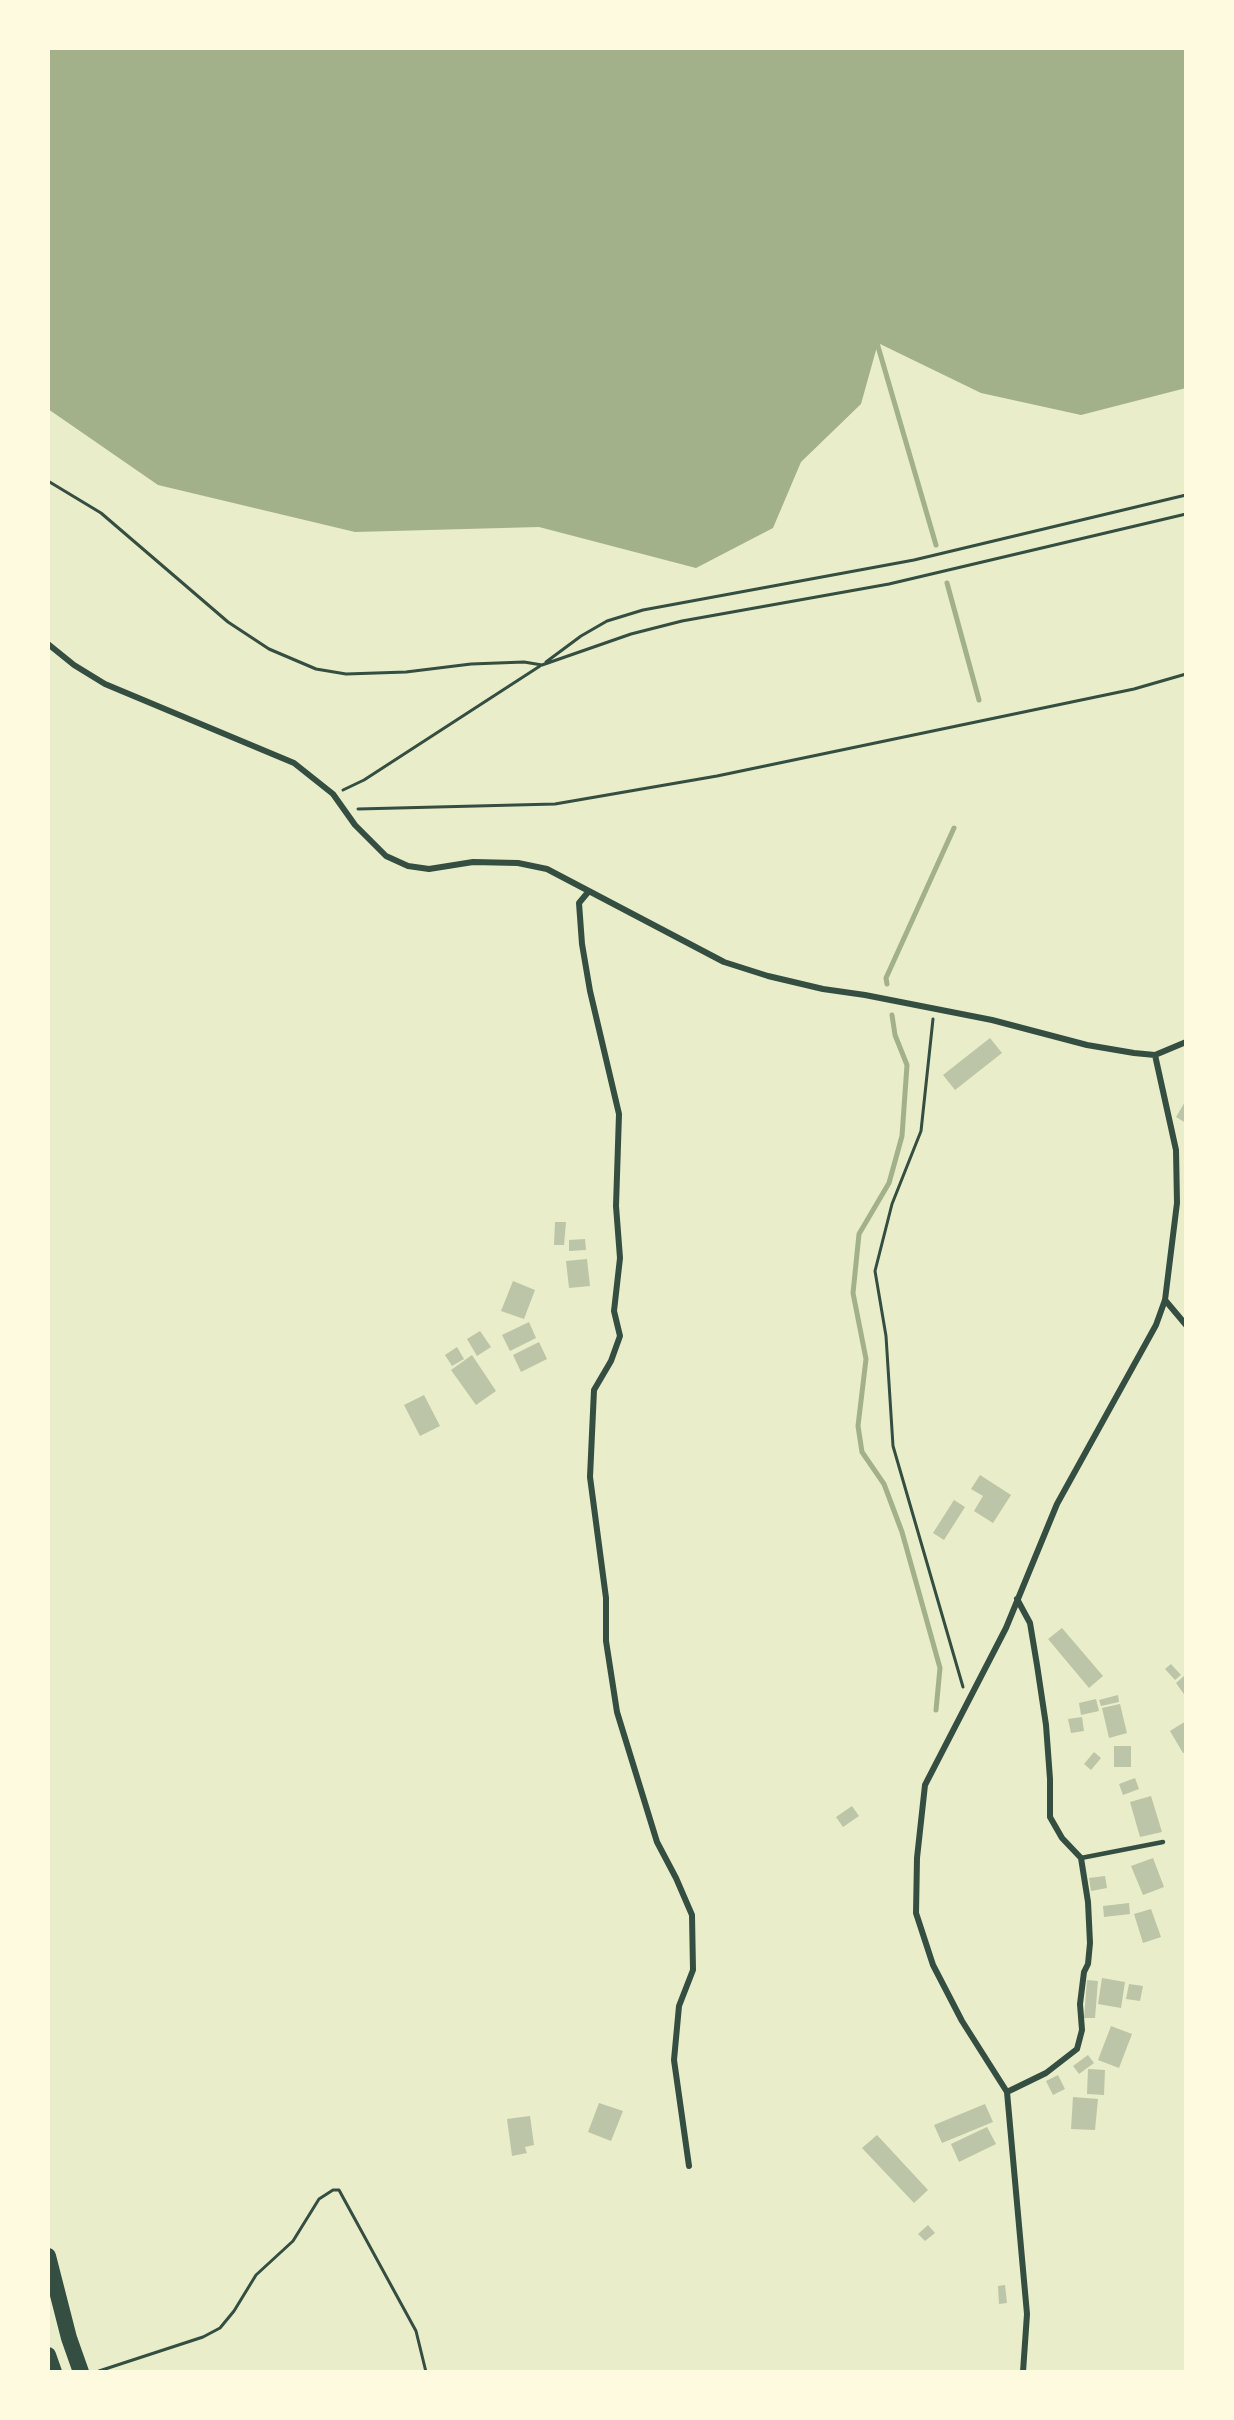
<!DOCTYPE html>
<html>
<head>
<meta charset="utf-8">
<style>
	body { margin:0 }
	#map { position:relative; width:1234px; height:2420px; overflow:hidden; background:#e9edc9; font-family:Inter,sans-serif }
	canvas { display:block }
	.frame { position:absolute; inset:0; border:50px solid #fefae0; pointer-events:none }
</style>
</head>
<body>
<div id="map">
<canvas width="1234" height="2420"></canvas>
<div class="frame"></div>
</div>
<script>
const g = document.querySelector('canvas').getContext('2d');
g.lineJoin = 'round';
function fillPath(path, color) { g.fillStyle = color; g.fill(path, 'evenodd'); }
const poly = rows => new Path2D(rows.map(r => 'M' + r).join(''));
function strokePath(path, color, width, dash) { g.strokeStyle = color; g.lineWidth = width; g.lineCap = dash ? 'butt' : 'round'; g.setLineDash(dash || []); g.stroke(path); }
fillPath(poly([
	[48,48,1186,48,1186,388,1081,415,981,393,878,343,861,404,801,462,773,528,696,568,539,527,355,532,158,485,48,409]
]), '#a3b18a');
strokePath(poly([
	[877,343,936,545],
	[947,583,979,700],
	[887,984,886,978,954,828],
	[892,1015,895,1035,907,1065,902,1136,889,1183,859,1234,853,1293,866,1359,858,1426,862,1452,884,1484,902,1532,940,1668,936,1710]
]), '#a3b18a', 5);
fillPath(poly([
	[990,1038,1002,1053,955,1090,943,1075],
	[1186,1100,1186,1123,1176,1117],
	[555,1222,566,1222,564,1245,554,1245],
	[585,1239,586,1250,569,1251,569,1240],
	[587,1259,590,1286,569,1288,566,1261],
	[513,1281,535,1290,524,1319,501,1311],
	[529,1322,536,1338,510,1351,502,1335],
	[480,1331,491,1347,477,1356,467,1339],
	[539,1342,547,1359,521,1372,513,1355],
	[457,1347,464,1359,452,1366,445,1355],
	[472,1355,496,1391,476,1405,451,1370],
	[424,1395,440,1426,420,1436,404,1405],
	[980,1475,1011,1495,993,1523,974,1511,983,1496,971,1489],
	[954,1500,965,1507,944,1540,933,1533],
	[1062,1628,1103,1676,1089,1688,1048,1639],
	[1171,1664,1181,1675,1175,1680,1165,1669],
	[1184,1676,1186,1679,1186,1697,1176,1683],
	[1118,1695,1119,1702,1101,1706,1099,1700],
	[1096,1699,1099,1711,1081,1715,1079,1703],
	[1120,1704,1127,1733,1109,1738,1102,1708],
	[1082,1717,1084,1731,1071,1733,1068,1719],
	[1186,1721,1186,1752,1183,1753,1170,1731],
	[1114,1746,1131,1746,1131,1767,1114,1767],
	[1094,1752,1101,1758,1091,1770,1084,1764],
	[1135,1778,1139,1789,1123,1795,1119,1784],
	[1151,1796,1162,1832,1140,1837,1130,1802],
	[852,1806,859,1816,843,1827,836,1817],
	[1153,1858,1164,1887,1143,1895,1131,1866],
	[1105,1876,1107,1888,1091,1891,1089,1878],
	[1129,1903,1130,1914,1104,1917,1103,1906],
	[1151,1909,1161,1937,1143,1943,1134,1914],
	[1102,1978,1125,1982,1121,2008,1098,2004],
	[1087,1980,1098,1981,1095,2018,1084,2018],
	[1129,1984,1143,1986,1140,2001,1126,1999],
	[1111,2026,1132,2034,1119,2068,1098,2060],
	[1088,2055,1094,2063,1079,2074,1073,2066],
	[1088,2069,1105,2070,1104,2095,1087,2094],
	[1058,2075,1065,2089,1053,2095,1046,2081],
	[1073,2097,1098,2099,1095,2130,1071,2129],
	[599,2103,623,2111,611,2141,588,2132],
	[985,2104,993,2122,942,2143,934,2125],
	[530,2116,534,2145,525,2147,527,2153,512,2156,507,2119],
	[987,2127,996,2144,959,2162,951,2144],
	[877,2135,928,2190,914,2203,862,2148],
	[928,2225,935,2233,925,2241,918,2234],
	[1005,2285,1007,2303,999,2304,998,2286]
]), '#bcc5a7');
strokePath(poly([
	[48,481,101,513,228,622,269,649,316,669,346,674,406,672,471,664,524,662,542,665,631,634,682,621,889,584,1186,514],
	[546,662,581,636,607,621,643,610,914,560,1186,495],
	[343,790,364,780,540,666],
	[358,809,555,804,717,776,1134,689,1186,674],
	[933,1019,921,1131,892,1204,875,1271,886,1336,893,1446,963,1687],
	[99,2371,203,2337,220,2328,234,2311,256,2275,293,2241,319,2199,333,2190,339,2190,416,2331,426,2372]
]), '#344e41', 3);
strokePath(poly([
	[1081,1858,1163,1842]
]), '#344e41', 4.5);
strokePath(poly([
	[48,644,74,665,105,684,294,763,333,794,355,825,386,856,408,866,429,869,473,862,518,863,547,869,724,962,768,976,823,989,865,995,992,1020,1087,1045,1134,1053,1155,1055,1186,1042],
	[589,891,579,903,582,944,590,991,619,1114,616,1206,620,1258,614,1311,620,1336,611,1361,594,1390,590,1477,606,1598,606,1641,617,1712,657,1842,676,1878,692,1915,693,1970,679,2006,674,2060,689,2166],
	[1165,1300,1186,1325],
	[1007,2092,1046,2073,1077,2049,1082,2030,1080,2004,1084,1972,1088,1964,1090,1943,1088,1902,1081,1858,1062,1838,1050,1817,1050,1779,1046,1725,1037,1665,1030,1623,1017,1599],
	[1023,2372,1027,2314,1007,2092,962,2021,933,1965,916,1913,917,1858,925,1785,1006,1628,1057,1504,1156,1325,1165,1300,1177,1203,1176,1150,1155,1055]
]), '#344e41', 6);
strokePath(poly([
	[48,2256,69,2338,81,2372],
	[48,2355,54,2372]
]), '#344e41', 16);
</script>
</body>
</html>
